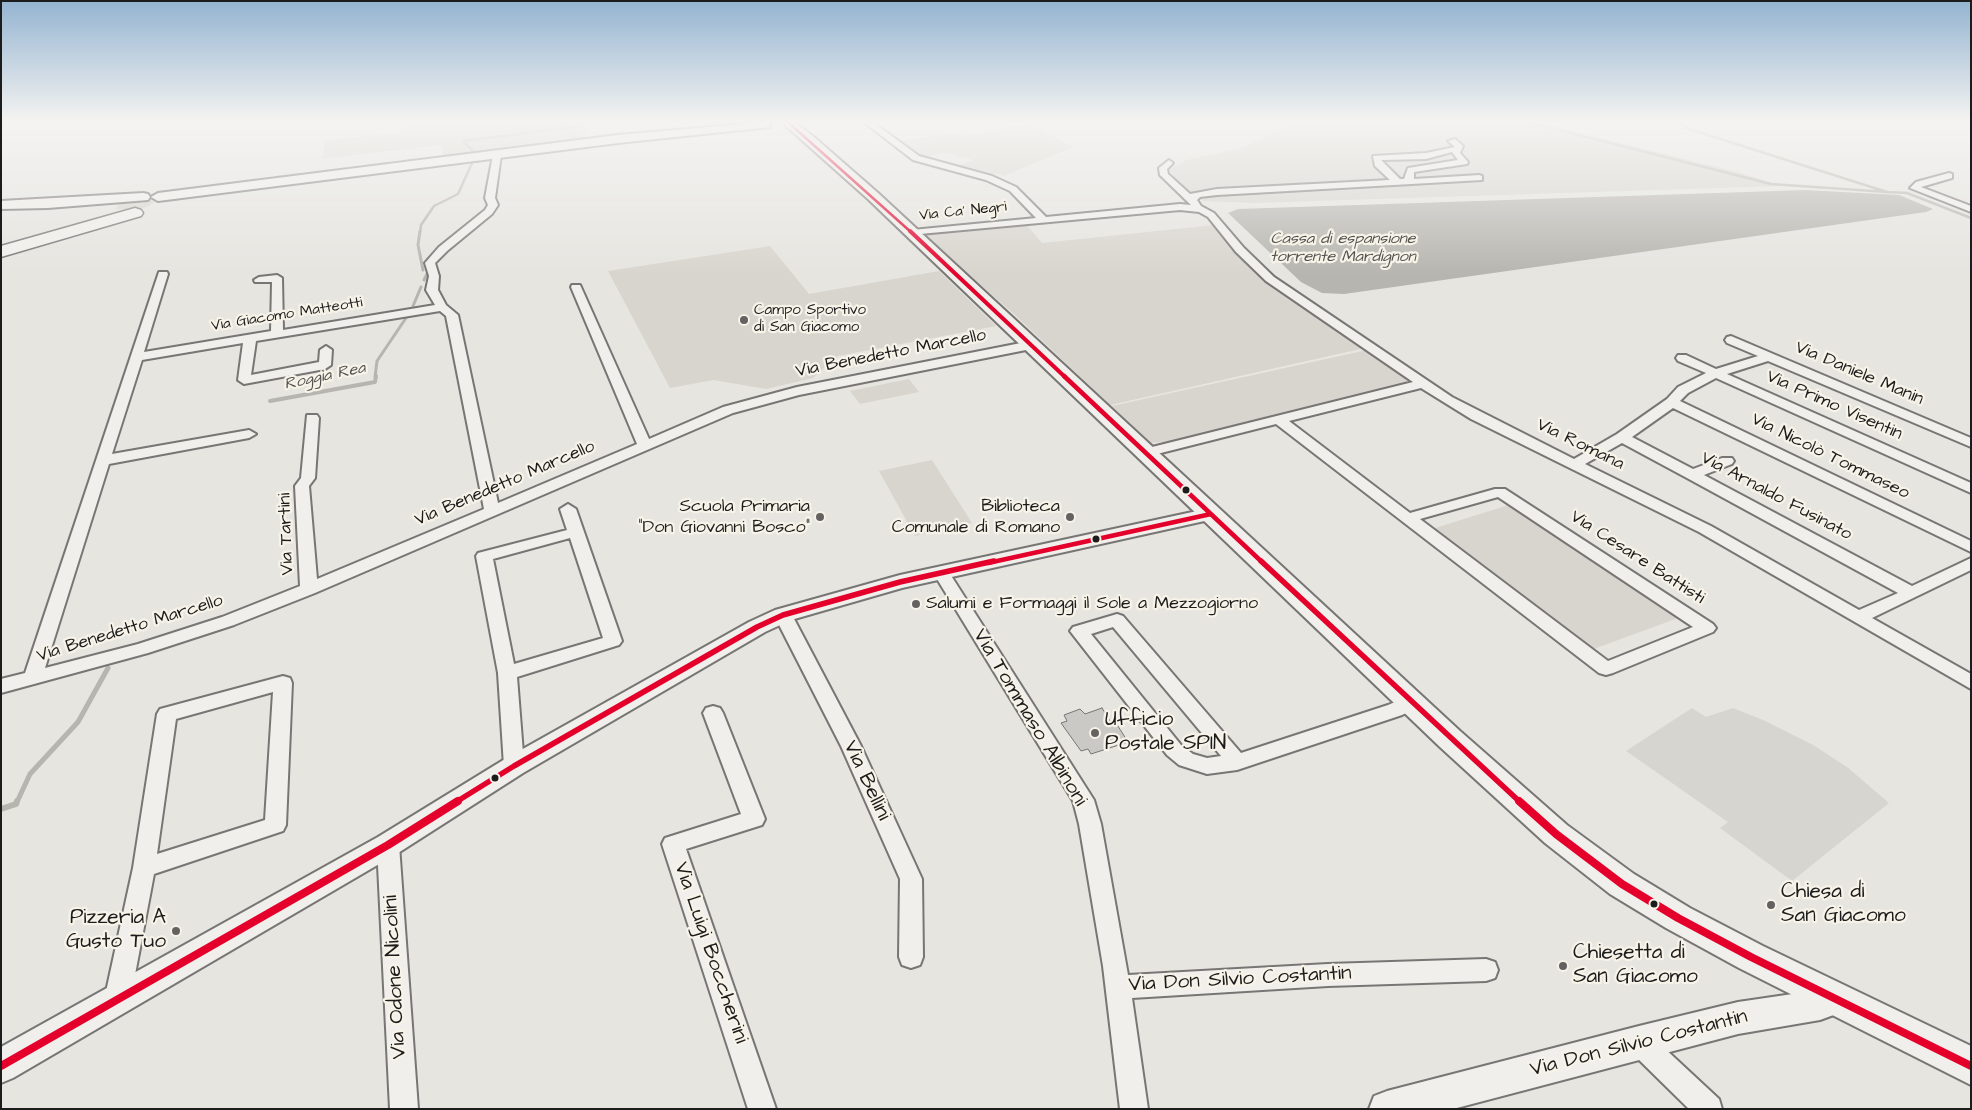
<!DOCTYPE html>
<html>
<head>
<meta charset="utf-8">
<style>
	body { margin:0 }
	#map { position:relative; width:1972px; height:1110px; overflow:hidden; background:#e6e5e0; font-family:"Architects Daughter",sans-serif }
	canvas { display:block }
	.frame { position:absolute; inset:0; border:2px solid #1c1c1c; pointer-events:none }
</style>
</head>
<body>
<div id="map">
<canvas width="1972" height="1110"></canvas>
<div class="frame"></div>
</div>
<script>
const g = document.querySelector('canvas').getContext('2d');
g.lineJoin = 'round';
function fillPath(path, color) { g.fillStyle = color; g.fill(path, 'evenodd'); }
const poly = rows => new Path2D(rows.map(r => 'M' + r).join(''));
function strokePath(path, color, width, dash) { g.strokeStyle = color; g.lineWidth = width; g.lineCap = dash ? 'butt' : 'round'; g.setLineDash(dash || []); g.stroke(path); }
function drawText(font, color, halo, rows, align = 'center') {
  g.font = font + ' "Architects Daughter",sans-serif'; g.lineWidth = 4.5; g.setLineDash([]); g.textBaseline = 'middle'; g.strokeStyle = halo; g.fillStyle = color; for (const [text, x, y, turn = 0] of rows) {
    g.save(); g.translate(x, y); g.rotate((+turn || 0) * Math.PI / 180); g.textAlign = isNaN(turn) ? turn : align; if (halo) g.strokeText(text, 0, 0); g.fillText(text, 0, 0); g.restore();
  }
}
fillPath(poly([
	[1692,708,1706,717,1733,708,1763,720,1813,745,1847,767,1889,803,1792,881,1720,828,1728,822,1626,751]
]), '#d7d5cf');
fillPath(poly([
	[405,120,591,120,584,138,577,141,444,160,441,145,322,159,325,140,401,133],
	[1300,120,1527,120,1734,171,1782,186,1253,203,1203,201,1174,178,1170,169,1186,160,1241,148],
	[1032,124,1073,147,1004,176,959,165,973,160,948,153,923,157,900,141,956,133,961,136],
	[134,200,151,200,155,202,147,207,135,210,116,209,118,205],
	[1025,223,1042,243,1214,225,1251,269,1365,348,1110,405,1015,315,925,236,934,232],
	[770,246,809,294,939,271,996,326,838,356,813,378,766,389,713,380,670,388,608,271],
	[1367,350,1410,382,1165,444,1162,442,1151,443,1112,406],
	[909,379,919,392,860,404,850,391],
	[932,460,972,523,915,536,879,471],
	[1512,504,1678,618,1591,650,1432,529]
]), '#d8d5ce');
fillPath(poly([
	[1805,190,1899,195,1933,209,1926,212,1344,294,1322,293,1301,282,1228,213,1238,209]
]), '#b7b5af');
strokePath(poly([
	[1520,120,1771,184,1887,192],
	[1675,120,1689,129,1887,192,1907,193,1971,218],
	[477,155,463,141,575,127,579,120],
	[420,233,421,225,434,206,458,194,473,161]
]), '#b7b5af', 2.5);
strokePath(poly([
	[420,231,418,245,423,270],
	[424,280,427,274],
	[413,306,421,287],
	[375,377,377,361,406,318]
]), '#b7b5af', 3);
strokePath(poly([
	[270,401,375,382,376,376]
]), '#b7b5af', 4);
strokePath(poly([
	[17,802,30,774,78,722,108,668]
]), '#b7b5af', 5);
strokePath(poly([
	[1,809,16,804,17,801]
]), '#b7b5af', 6);
const building = poly([
	[1102,708,1112,724,1116,723,1128,742,1091,754,1088,749,1081,751,1061,723,1067,721,1064,715,1080,709,1085,714,1102,708]
]);
fillPath(building, '#cac9c5');
strokePath(building, '#777674', 1);
const minor = poly([
	[789,120,799,120,795,122,789,120],
	[861,120,870,120,919,156,992,176,1016,187,1046,217,1180,204,1191,205,1160,175,1159,168,1169,160,1173,163,1167,169,1168,174,1190,194,1217,189,1390,180,1375,166,1373,156,1426,153,1455,147,1448,141,1455,139,1463,146,1460,153,1468,162,1467,164,1414,172,1414,179,1479,175,1482,176,1482,180,1217,195,1200,197,1197,200,1201,206,1214,213,1244,248,1274,277,1452,397,1574,459,1617,434,1667,399,1678,387,1706,373,1678,361,1676,358,1678,355,1686,355,1716,369,1758,356,1727,343,1725,340,1727,337,1731,336,1971,438,1971,447,1768,361,1727,374,1971,483,1971,493,1716,378,1688,393,1680,401,1971,541,1971,552,1673,408,1632,437,1693,469,1722,458,1732,458,1734,461,1732,464,1704,475,1912,586,1971,558,1971,570,1872,618,1971,674,1971,689,1699,532,1471,419,1421,388,1289,421,1410,513,1495,489,1505,489,1713,624,1716,628,1713,632,1613,673,1606,675,1599,673,1276,424,1145,457,1140,456,1138,453,1140,450,1413,382,1266,281,1236,252,1208,217,1199,212,1180,210,909,235,907,233,912,230,1036,218,1010,191,986,180,913,160,861,120],
	[1452,152,1458,160,1408,168,1404,179,1400,179,1381,160,1426,159,1452,152],
	[1622,443,1687,478,1898,593,1859,610,1711,526,1585,464,1622,443],
	[1498,497,1693,627,1608,661,1420,519,1498,497],
	[497,152,501,155,495,198,498,205,492,214,447,251,435,263,439,276,438,290,446,305,458,315,498,503,637,444,571,287,572,285,580,285,581,287,649,439,723,407,797,387,1031,341,1037,345,1031,349,799,395,733,413,315,593,234,625,148,653,1,693,1,679,25,673,159,272,167,272,168,274,144,352,271,331,272,282,255,282,254,280,259,277,277,275,282,278,283,330,435,305,426,290,429,276,425,263,439,247,485,210,488,205,485,198,493,155,497,152],
	[440,311,446,316,484,509,317,579,309,486,315,478,319,418,317,415,307,415,301,478,295,486,300,586,222,617,138,644,45,668,109,464,249,438,256,434,249,430,112,454,142,360,243,343,238,380,244,384,325,369,331,365,332,350,326,346,320,350,319,362,251,375,256,341,440,311],
	[1949,173,1952,174,1952,178,1921,187,1971,206,1971,212,1910,188,1916,182,1949,173],
	[568,504,576,509,622,641,619,645,517,677,524,766,521,771,514,774,507,771,504,766,498,673,476,556,478,553,567,530,560,509,568,504],
	[570,538,603,638,514,664,493,559,570,538],
	[942,569,948,570,950,574,1094,800,1101,824,1128,975,1328,964,1486,959,1495,962,1498,970,1495,978,1486,981,1328,986,1132,998,1148,1109,1120,1109,1103,966,1079,824,1073,801,934,574,936,570,942,569],
	[783,609,789,611,792,615,861,746,922,879,923,957,920,965,911,968,902,965,899,957,900,879,841,746,774,615,777,611,783,609],
	[1117,614,1123,616,1241,753,1388,705,1411,695,1418,697,1421,702,1418,707,1402,715,1237,770,1207,774,1179,765,1167,755,1070,631,1073,627,1117,614],
	[1113,627,1221,756,1207,758,1193,754,1181,745,1091,634,1113,627],
	[283,676,290,678,292,683,286,825,283,831,154,874,130,1001,126,1009,117,1013,108,1009,104,1001,133,868,157,714,160,709,283,676],
	[273,692,265,820,157,854,176,719,273,692],
	[713,706,720,708,723,713,765,819,762,825,686,849,776,1109,748,1109,662,844,665,838,741,814,703,713,706,708,713,706],
	[388,836,396,839,399,845,418,1109,390,1109,377,845,380,839,388,836],
	[1639,1030,1648,1033,1719,1099,1722,1109,1689,1109,1630,1051,1626,1042,1630,1033,1639,1030]
]);
const tertiary = poly([
	[1211,508,1218,510,1221,514,1218,518,902,588,791,620,765,632,523,773,398,853,13,1078,1,1083,1,1047,378,837,505,759,749,622,775,610,900,575,1211,508],
	[1835,984,1847,988,1851,999,1847,1010,1820,1020,1738,1034,1453,1109,1369,1109,1374,1096,1387,1091,1639,1026,1738,1002,1820,990,1835,984]
]);
const secondary = poly([
	[785,121,793,121,814,137,878,193,1460,731,1567,825,1634,874,1690,908,1763,946,1971,1046,1971,1085,1739,968,1666,928,1610,894,1545,843,1440,747,868,199,785,125,785,121],
	[766,122,770,123,770,127,618,143,158,201,151,197,158,193,618,135,766,122],
	[143,193,148,194,150,197,148,200,48,208,1,209,1,201,143,193]
]);
const trunk = poly([
	[135,208,141,210,143,213,141,216,1,257,1,246,135,208]
]);
strokePath(minor, '#777674', 4);
strokePath(tertiary, '#777674', 4);
strokePath(secondary, '#777674', 4);
strokePath(trunk, '#777674', 3);
fillPath(minor, '#f0efeb');
fillPath(tertiary, '#f0efeb');
fillPath(secondary, '#f0efeb');
fillPath(trunk, '#f0efeb');
strokePath(poly([
	[789,123,912,233]
]), '#e4002b', 2.5);
strokePath(poly([
	[910,231,1065,377]
]), '#e4002b', 4);
strokePath(poly([
	[1064,376,1263,563],
	[988,563,1211,514]
]), '#e4002b', 4.5);
strokePath(poly([
	[1261,561,1520,802],
	[456,802,514,766,757,627,783,615,900,582,994,561]
]), '#e4002b', 5.5);
strokePath(poly([
	[1519,801,1556,834,1622,884,1678,918,1751,957,1971,1066],
	[1,1066,388,845,458,801]
]), '#e4002b', 8);
const sky = g.createLinearGradient(0, 0, 0, 275);
sky.addColorStop(0, '#94b4d1');
sky.addColorStop(0.44, '#f4f3f1');
sky.addColorStop(1, '#f4f3f100');
g.fillStyle = sky;
g.fillRect(0, 0, 1972, 275);
for (const [x, y, r, color] of [
	[744,320,5,"#636261"],
	[1186,490,4.5,"#1c1c1c"],
	[820,517,5,"#636261"],
	[1070,517,5,"#636261"],
	[1096,539,4.5,"#1c1c1c"],
	[916,604,5,"#636261"],
	[1095,733,5,"#636261"],
	[495,778,4.5,"#1c1c1c"],
	[1654,904,4.5,"#1c1c1c"],
	[1771,905,5,"#636261"],
	[176,931,5,"#636261"],
	[1563,966,5,"#636261"]
]) { const dot = new Path2D(); dot.arc(x, y, r, 0, 2 * Math.PI); g.fillStyle = color; g.fill(dot); strokePath(dot, '#f7f3e8', 2); }
drawText('15px', '#1c1c1c', '#f7f3e8', [
	["Via Ca' Negri",963,212,-6],
	["Via Giacomo Matteotti",287,315,-9]
]);
drawText('15px', '#1c1c1c', '#f7f3e8', [
	["Campo Sportivo",754,311],
	["di San Giacomo",754,328]
], 'left');
drawText('italic 16px', '#52514e', '#f7f3e8', [
	["Cassa di espansione",1343,240],
	["torrente Mardignon",1343,258],
	["Roggia Rea",325,377,-12]
]);
drawText('18px', '#1c1c1c', '#f7f3e8', [
	["Via Benedetto Marcello",891,354,-11],
	["Via Daniele Manin",1859,374,23],
	["Via Primo Visentin",1834,406,24],
	["Via Romana",1580,445,26],
	["Via Nicolò Tommaseo",1830,457,26],
	["Via Benedetto Marcello",505,484,-23],
	["Via Arnaldo Fusinato",1776,497,28],
	["Via Tartini",287,534,-92],
	["Via Cesare Battisti",1637,558,33],
	["Via Benedetto Marcello",130,629,-17]
]);
drawText('18px', '#1c1c1c', '#f7f3e8', [
	["Scuola Primaria",810,507],
	["\"Don Giovanni Bosco\"",810,528],
	["Biblioteca",1060,507],
	["Comunale di Romano",1060,528],
	["Salumi e Formaggi il Sole a Mezzogiorno",926,604,"left"]
], 'right');
drawText('21px', '#1c1c1c', '#f7f3e8', [
	["Via Tommaso Albinoni",1029,718,59],
	["Via Bellini",866,781,65],
	["Via Luigi Boccherini",710,953,71],
	["Via Odone Nicolini",396,977,-93],
	["Via Don Silvio Costantin",1240,980,-3],
	["Via Don Silvio Costantin",1639,1044,-14]
]);
drawText('21px', '#1c1c1c', '#f7f3e8', [
	["Ufficio",1105,721],
	["Postale SPIN",1105,745],
	["Chiesa di",1781,893],
	["San Giacomo",1781,917],
	["Pizzeria A",166,919,"right"],
	["Gusto Tuo",166,943,"right"],
	["Chiesetta di",1573,954],
	["San Giacomo",1573,978]
], 'left');
</script>
</body>
</html>
